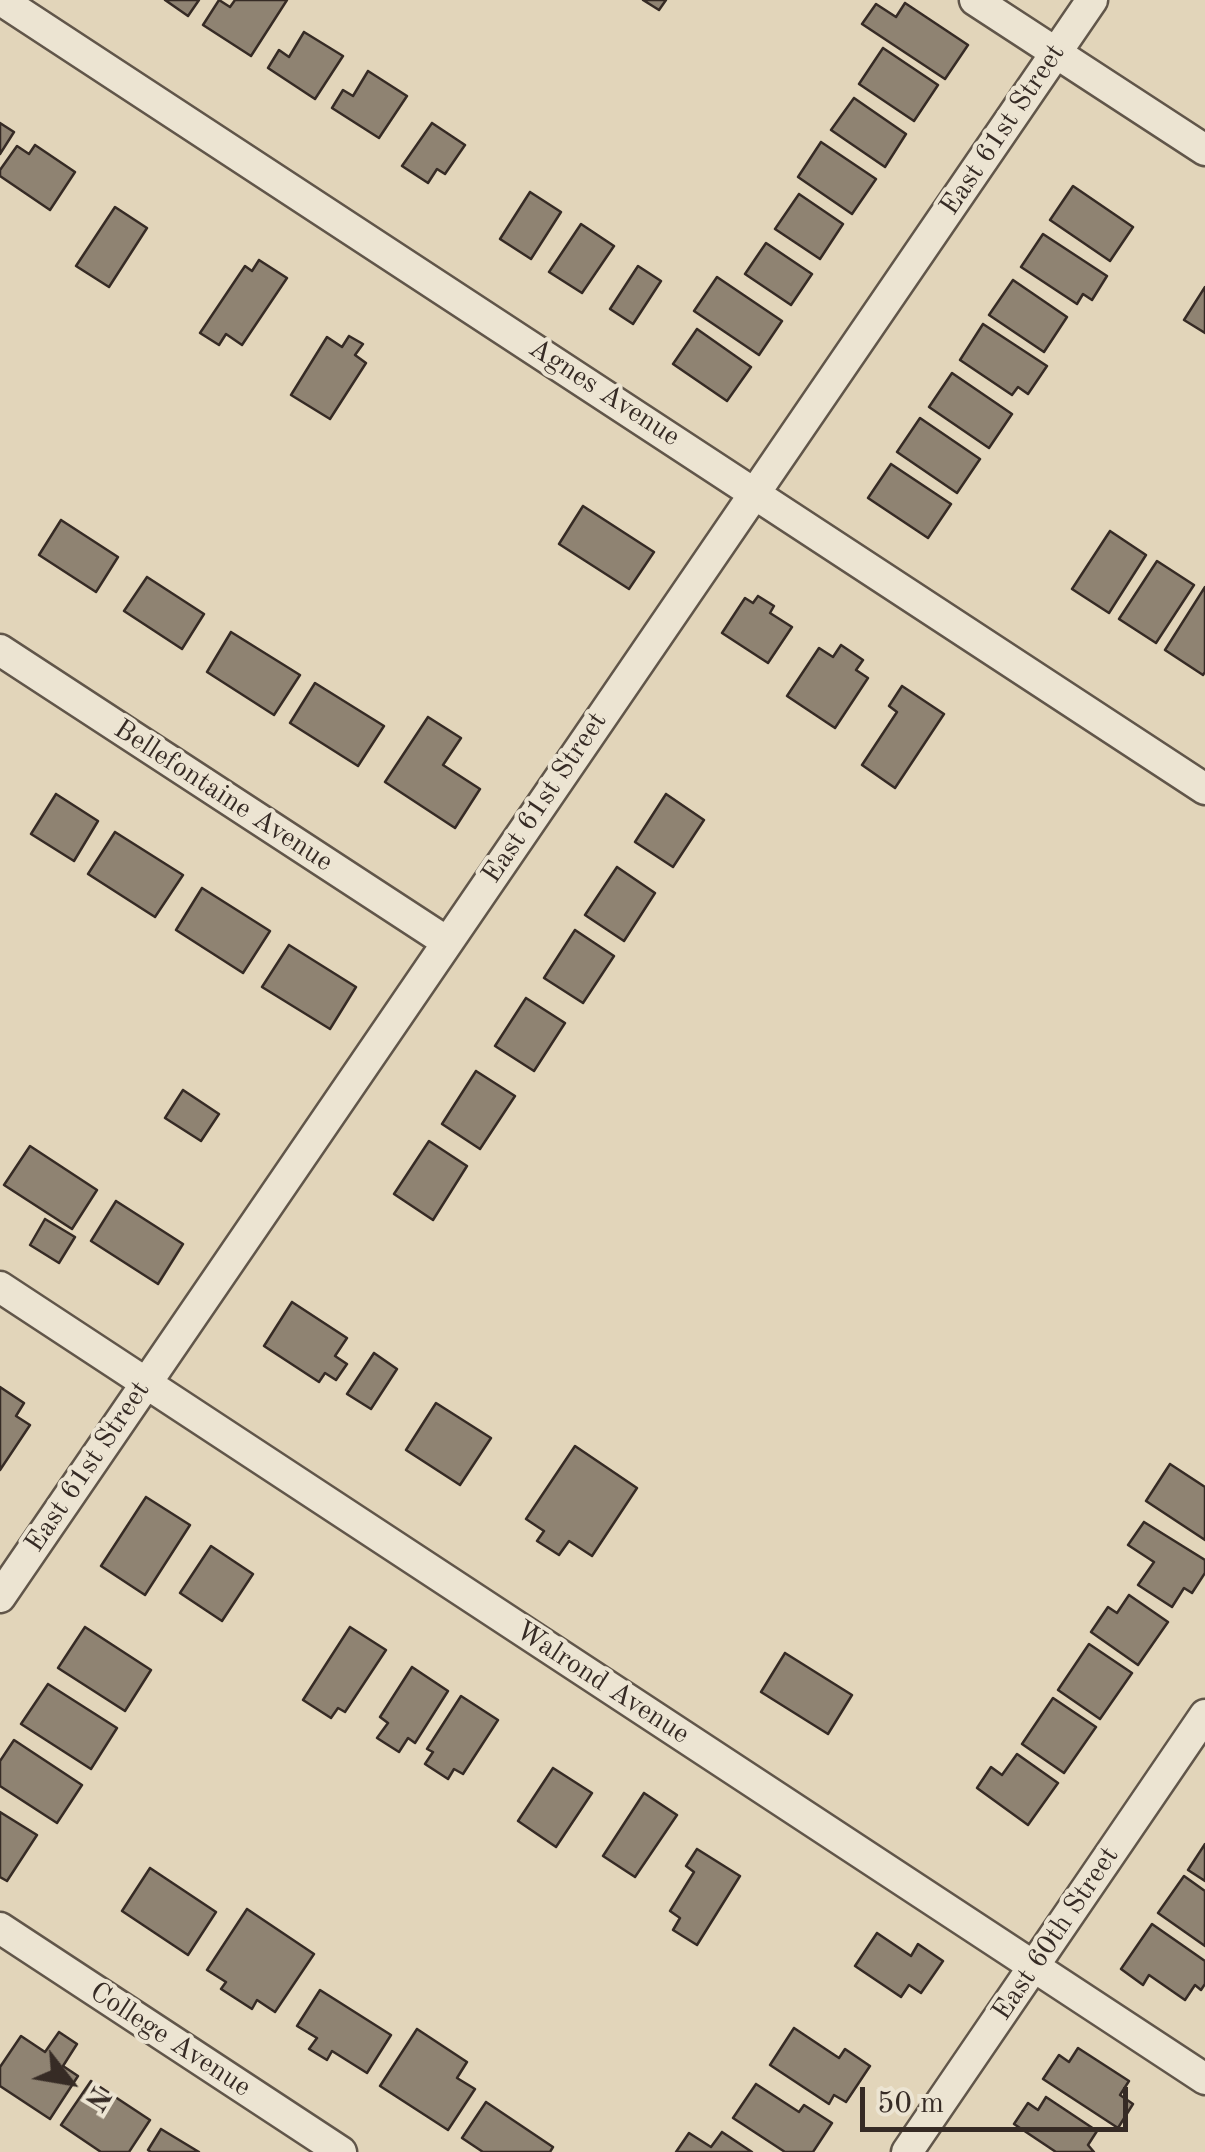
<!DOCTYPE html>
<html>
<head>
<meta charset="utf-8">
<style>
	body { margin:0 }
	#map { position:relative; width:1205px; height:2152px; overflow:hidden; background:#e2d5ba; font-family:"Old Standard TT",serif }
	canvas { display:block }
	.north { position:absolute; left:20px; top:2032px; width:100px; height:100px; -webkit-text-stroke:8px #ece4d2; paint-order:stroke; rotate:121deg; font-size:28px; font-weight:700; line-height:40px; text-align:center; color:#362b25 }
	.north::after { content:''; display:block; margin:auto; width:35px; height:45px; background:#362b25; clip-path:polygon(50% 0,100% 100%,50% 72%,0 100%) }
	.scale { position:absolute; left:860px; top:2087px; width:268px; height:45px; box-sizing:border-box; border:5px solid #362b25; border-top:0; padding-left:12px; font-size:30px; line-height:35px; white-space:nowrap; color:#362b25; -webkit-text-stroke:8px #ece4d2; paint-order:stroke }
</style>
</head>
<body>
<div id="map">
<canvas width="1205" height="2152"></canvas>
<div class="north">N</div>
<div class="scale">50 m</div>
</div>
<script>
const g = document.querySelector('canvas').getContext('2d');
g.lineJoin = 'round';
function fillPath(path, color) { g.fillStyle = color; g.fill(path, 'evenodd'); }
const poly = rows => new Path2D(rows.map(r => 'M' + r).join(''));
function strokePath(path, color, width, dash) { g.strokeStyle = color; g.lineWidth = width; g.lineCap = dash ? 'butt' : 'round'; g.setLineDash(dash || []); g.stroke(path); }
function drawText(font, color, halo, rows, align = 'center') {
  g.font = font + ' "Old Standard TT",serif'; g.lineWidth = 8; g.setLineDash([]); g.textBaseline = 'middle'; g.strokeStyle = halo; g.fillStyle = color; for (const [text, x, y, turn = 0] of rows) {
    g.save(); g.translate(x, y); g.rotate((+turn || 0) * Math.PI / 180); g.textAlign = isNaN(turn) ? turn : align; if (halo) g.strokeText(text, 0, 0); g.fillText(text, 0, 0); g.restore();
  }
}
const building = poly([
	[165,0,199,0,188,16,165,0],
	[219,0,230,7,235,0,287,0,251,56,203,25,219,0],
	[643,0,666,0,659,10,643,0],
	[905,3,968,45,945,79,862,24,876,4,896,17,905,3],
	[304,32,343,56,315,99,268,68,279,50,289,57,304,32],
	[883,48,938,85,914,121,859,84,883,48],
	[368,71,407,96,379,138,332,108,343,90,353,96,368,71],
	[854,98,906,134,885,167,831,130,854,98],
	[0,123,14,132,0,154,0,123],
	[432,123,465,145,445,174,437,169,428,183,402,166,432,123],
	[821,142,876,179,852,214,798,177,821,142],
	[35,145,75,172,50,210,0,176,0,170,17,146,29,154,35,145],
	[1073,186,1133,227,1110,261,1050,220,1073,186],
	[530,192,561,212,531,259,500,239,530,192],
	[799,194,843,224,820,259,775,229,799,194],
	[115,207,147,228,109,287,76,266,115,207],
	[581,224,614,246,582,293,549,272,581,224],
	[1043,234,1107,276,1092,300,1083,294,1077,304,1021,267,1043,234],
	[766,243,812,274,791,305,745,274,766,243],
	[259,260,287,278,242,345,226,334,219,345,200,333,245,266,252,271,259,260],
	[638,266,661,281,633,324,610,309,638,266],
	[717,277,782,321,759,355,694,311,717,277],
	[1013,280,1067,317,1044,352,989,315,1013,280],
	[1205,287,1205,333,1184,320,1205,287],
	[983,324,1047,366,1028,394,1018,387,1012,395,960,360,983,324],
	[697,329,751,367,727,401,673,364,697,329],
	[349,336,363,344,355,355,366,363,330,419,291,395,327,337,342,347,349,336],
	[952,373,1012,414,989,448,929,407,952,373],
	[920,418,980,459,957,493,897,452,920,418],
	[891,464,951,504,928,538,868,498,891,464],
	[583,506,654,552,629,589,559,544,583,506],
	[61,520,118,557,96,592,39,555,61,520],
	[1110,531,1146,555,1109,613,1072,589,1110,531],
	[1157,561,1194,585,1156,643,1119,619,1157,561],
	[147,577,204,614,182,649,124,611,147,577],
	[1205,587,1205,672,1203,675,1165,650,1205,587],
	[758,596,774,606,770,613,792,627,768,663,722,633,745,598,753,603,758,596],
	[231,632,300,675,274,715,207,672,231,632],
	[841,645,863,660,856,670,868,678,835,728,787,696,819,648,833,657,841,645],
	[315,683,384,726,358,766,290,723,315,683],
	[902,686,944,714,895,788,862,765,897,712,889,706,902,686],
	[428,717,461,738,443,765,480,789,455,828,385,782,428,717],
	[56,794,98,821,74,861,31,834,56,794],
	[666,794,704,820,673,867,635,842,666,794],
	[115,832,183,875,155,917,88,874,115,832],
	[617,867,655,893,624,941,585,915,617,867],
	[202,888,270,931,243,973,176,930,202,888],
	[575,930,614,956,583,1003,544,978,575,930],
	[289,945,356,987,330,1029,262,987,289,945],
	[526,998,565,1023,534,1071,495,1046,526,998],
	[476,1071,515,1096,480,1149,442,1124,476,1071],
	[183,1090,219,1114,201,1141,165,1118,183,1090],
	[429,1141,467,1166,433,1220,394,1194,429,1141],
	[30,1146,97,1190,72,1229,4,1185,30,1146],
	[116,1201,183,1244,158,1284,91,1241,116,1201],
	[45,1219,75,1237,59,1263,30,1245,45,1219],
	[292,1302,347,1338,335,1356,347,1364,336,1380,325,1373,319,1382,264,1346,292,1302],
	[374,1353,397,1369,371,1409,347,1394,374,1353],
	[0,1387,24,1403,16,1416,30,1425,0,1470,0,1387],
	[436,1403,491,1438,460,1485,406,1450,436,1403],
	[575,1446,637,1488,592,1556,569,1541,559,1555,537,1541,544,1531,526,1519,575,1446],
	[1170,1464,1205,1487,1205,1540,1146,1501,1170,1464],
	[146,1497,190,1525,145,1595,101,1566,146,1497],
	[1144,1522,1205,1560,1205,1573,1192,1593,1184,1588,1172,1607,1138,1585,1154,1562,1128,1545,1144,1522],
	[211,1546,253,1574,222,1621,180,1593,211,1546],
	[1129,1595,1168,1622,1138,1665,1091,1632,1108,1607,1117,1613,1129,1595],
	[85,1627,151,1670,125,1711,58,1668,85,1627],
	[350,1627,386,1650,345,1712,338,1708,331,1718,303,1700,350,1627],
	[1089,1644,1132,1673,1100,1719,1058,1690,1089,1644],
	[785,1653,852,1695,828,1734,761,1692,785,1653],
	[412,1667,448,1691,415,1743,408,1738,399,1752,377,1738,388,1723,380,1717,412,1667],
	[48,1684,117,1728,91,1769,21,1724,48,1684],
	[461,1696,498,1720,463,1774,454,1769,448,1779,425,1764,433,1752,427,1749,461,1696],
	[1053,1698,1096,1727,1064,1773,1022,1744,1053,1698],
	[14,1740,82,1785,57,1823,0,1786,0,1761,14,1740],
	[1017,1754,1058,1783,1028,1825,977,1788,991,1767,1002,1775,1017,1754],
	[553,1768,592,1793,556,1847,518,1821,553,1768],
	[644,1793,677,1815,635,1877,603,1856,644,1793],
	[0,1812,37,1835,7,1881,0,1877,0,1812],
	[1205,1844,1205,1881,1188,1870,1205,1844],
	[697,1849,740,1876,697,1945,673,1930,680,1918,670,1911,694,1872,686,1866,697,1849],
	[150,1868,216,1912,188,1955,122,1911,150,1868],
	[1184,1876,1205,1891,1205,1946,1158,1913,1184,1876],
	[247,1909,314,1954,275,2012,257,2000,252,2009,221,1989,226,1982,207,1970,247,1909],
	[1152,1924,1205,1961,1205,1984,1201,1990,1195,1985,1185,2000,1149,1975,1143,1985,1121,1969,1152,1924],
	[877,1933,911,1956,918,1944,943,1961,921,1993,909,1985,901,1997,855,1966,877,1933],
	[320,1990,391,2035,367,2073,332,2051,327,2060,309,2049,317,2038,297,2026,320,1990],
	[794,2028,839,2058,845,2049,870,2066,846,2102,834,2095,829,2104,770,2065,794,2028],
	[417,2029,467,2062,457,2078,475,2089,448,2130,380,2086,417,2029],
	[59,2032,77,2044,63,2066,78,2076,50,2119,0,2086,0,2067,21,2036,45,2052,59,2032],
	[1078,2048,1129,2081,1120,2095,1133,2104,1118,2128,1043,2079,1059,2055,1069,2062,1078,2048],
	[91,2081,150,2120,129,2152,101,2152,61,2125,91,2081],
	[756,2084,799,2112,804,2105,832,2123,813,2152,785,2152,733,2118,756,2084],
	[1046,2097,1097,2131,1088,2145,1094,2152,1056,2152,1014,2124,1028,2103,1038,2110,1046,2097],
	[486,2102,553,2147,550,2152,483,2152,462,2138,486,2102],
	[161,2129,199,2152,151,2152,148,2150,161,2129],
	[722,2132,752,2152,676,2152,689,2133,711,2147,722,2132]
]);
fillPath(building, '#8f8372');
strokePath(building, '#362b25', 2.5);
const minor = poly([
	[1,0,1205,789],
	[975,0,1205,150],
	[0,650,447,942],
	[0,1287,1205,2079],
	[0,1597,1092,0],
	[0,1928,341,2152],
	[907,2152,1205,1715]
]);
strokePath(minor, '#61564a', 35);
strokePath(minor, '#ece4d2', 30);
drawText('28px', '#362b25', '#ece4d2', [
	["East 61st Street",1003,130,-56],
	["Agnes Avenue",604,393,33],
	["Bellefontaine Avenue",223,796,33],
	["East 61st Street",545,798,-56],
	["East 61st Street",88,1467,-56],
	["Walrond Avenue",602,1683,33],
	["East 60th Street",1056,1934,-56],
	["College Avenue",170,2040,33]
]);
</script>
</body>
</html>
